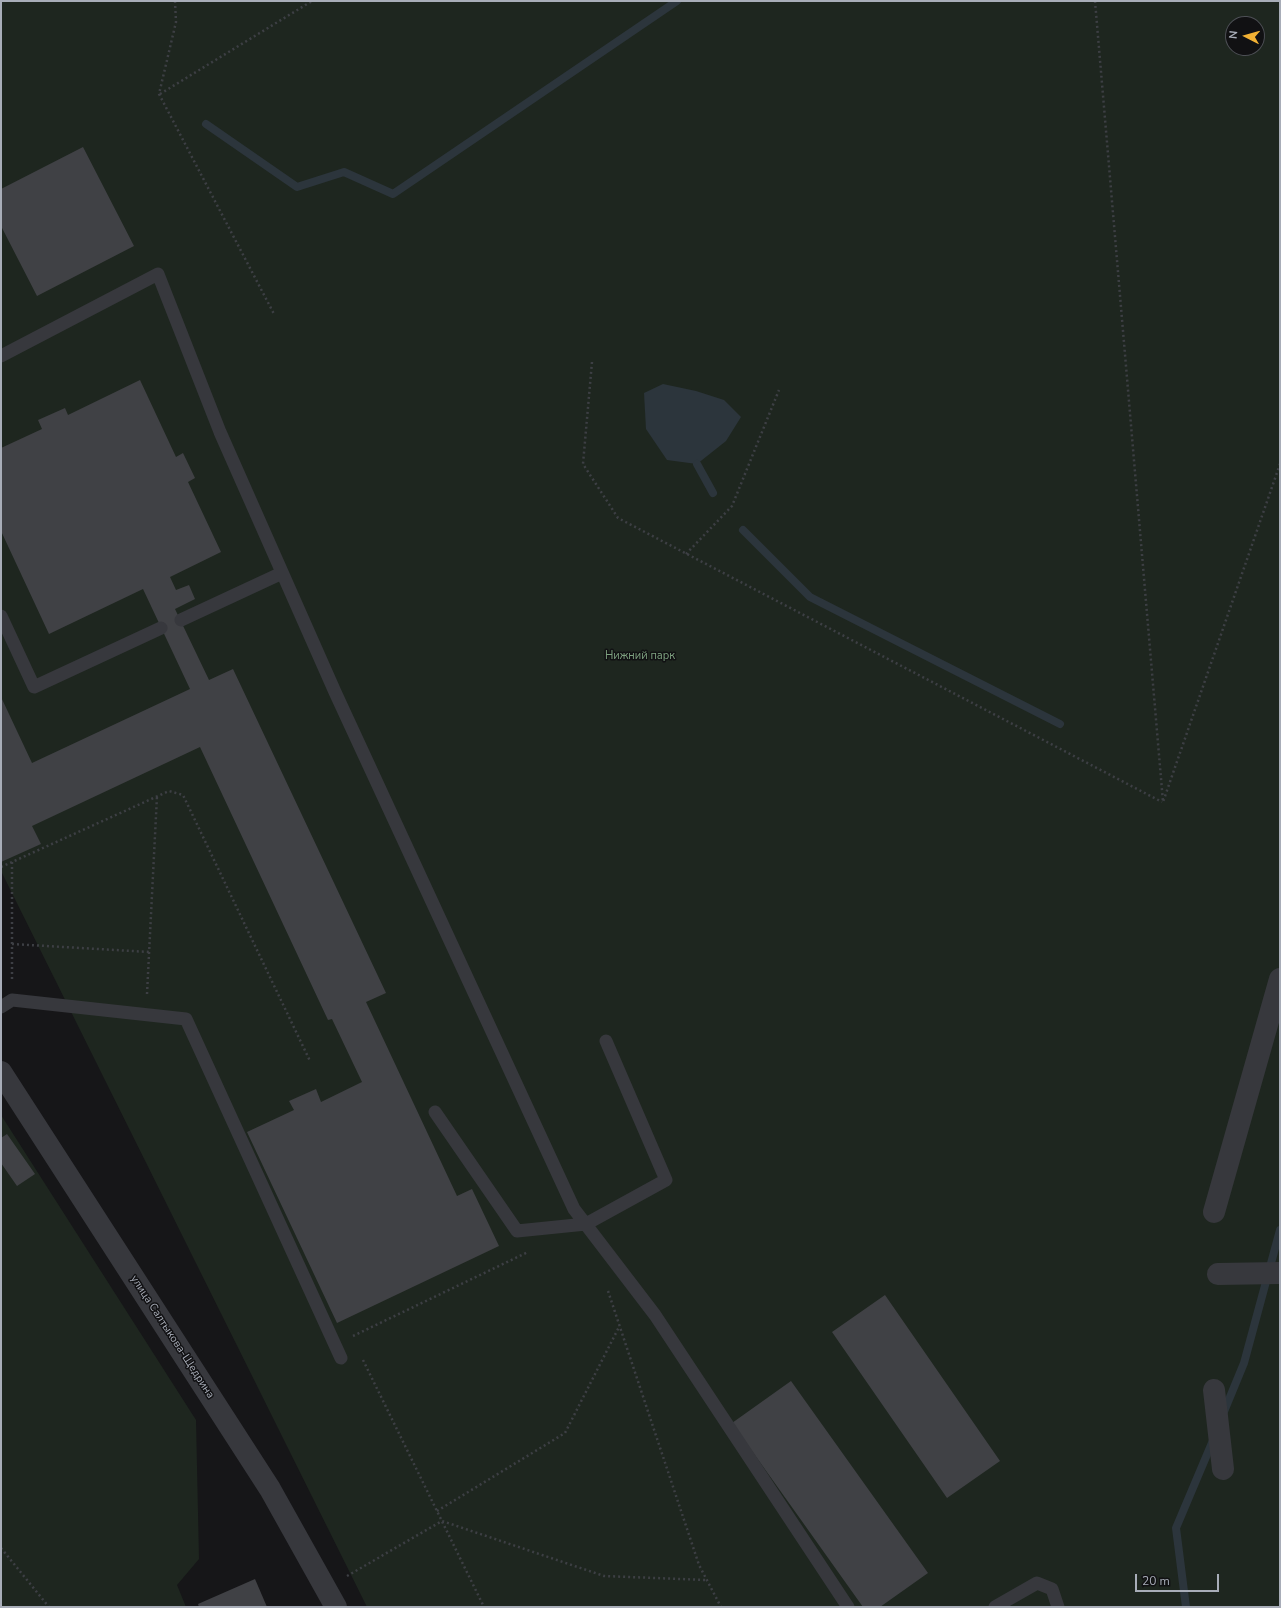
<!DOCTYPE html>
<html>
<head>
<meta charset="utf-8">
<style>
	body { margin:0 }
	#map { position:relative; width:1281px; height:1608px; overflow:hidden; background:#161618; font-family:"Nunito Sans",sans-serif }
	canvas { display:block }
	.frame { position:absolute; inset:0; border:2px solid #a8adb8; pointer-events:none }
	.north { position:absolute; left:1225px; top:16px; width:40px; height:40px; box-sizing:border-box; background:#111113; border:1px solid #4d4f55; border-radius:50%; rotate:276deg; font-size:11px; font-weight:700; line-height:16px; text-align:center; color:#a8adb8 }
	.north::after { content:''; display:block; margin:auto; width:14px; height:18px; background:#f2b134; clip-path:polygon(50% 0,100% 100%,50% 72%,0 100%) }
	.scale { position:absolute; left:1135px; top:1574px; width:84px; height:18px; box-sizing:border-box; border:2px solid #a8adb8; border-top:0; padding-left:5px; font-size:12px; line-height:14px; white-space:nowrap; color:#a8adb8; -webkit-text-stroke:3px #111113; paint-order:stroke }
</style>
</head>
<body>
<div id="map">
<canvas width="1281" height="1608"></canvas>
<div class="frame"></div>
<div class="north">N</div>
<div class="scale">20 m</div>
</div>
<script>
const g = document.querySelector('canvas').getContext('2d');
g.lineJoin = 'round';
function fillPath(path, color) { g.fillStyle = color; g.fill(path, 'evenodd'); }
const poly = rows => new Path2D(rows.map(r => 'M' + r).join(''));
function strokePath(path, color, width, dash) { g.strokeStyle = color; g.lineWidth = width; g.lineCap = dash ? 'butt' : 'round'; g.setLineDash(dash || []); g.stroke(path); }
function drawText(font, color, halo, rows, align = 'center') {
  g.font = font + ' "Nunito Sans",sans-serif'; g.lineWidth = 3; g.setLineDash([]); g.textBaseline = 'middle'; g.strokeStyle = halo; g.fillStyle = color; for (const [text, x, y, turn = 0] of rows) {
    g.save(); g.translate(x, y); g.rotate((+turn || 0) * Math.PI / 180); g.textAlign = isNaN(turn) ? turn : align; if (halo) g.strokeText(text, 0, 0); g.fillText(text, 0, 0); g.restore();
  }
}
fillPath(poly([
	[1,1,1280,1,1280,1607,367,1607,1,871],
	[1233,24,1257,24,1257,48,1233,48],
	[1,1115,196,1420,199,1559,177,1585,186,1607,1,1607]
]), '#1e261f');
fillPath(poly([
	[663,384,696,391,724,400,741,417,726,441,697,464,667,460,646,429,644,393]
]), '#2c353c');
strokePath(poly([
	[206,124,297,187,344,172,393,194,677,1],
	[697,464,713,493],
	[743,530,810,597,1060,724],
	[1223,1414,1244,1363,1280,1230],
	[1186,1607,1176,1528,1214,1438]
]), '#2c353c', 8);
fillPath(poly([
	[83,147,134,246,37,296,1,226,1,189],
	[140,380,176,457,183,453,195,478,188,482,221,552,170,577,176,590,189,585,195,599,175,609,209,680,233,669,386,993,366,1002,457,1196,472,1189,499,1246,337,1323,247,1132,294,1110,289,1101,316,1089,321,1102,362,1082,332,1019,328,1020,200,747,32,826,41,844,1,862,1,697,32,763,190,689,143,589,49,634,1,531,1,448,42,429,38,420,65,408,68,415],
	[7,1134,35,1174,17,1186,1,1163,1,1138],
	[885,1295,1000,1461,947,1498,832,1332],
	[791,1381,928,1573,880,1607,863,1607,732,1423],
	[255,1579,267,1607,199,1607,198,1604]
]), '#404145');
strokePath(poly([
	[175,1,176,22,159,94,274,314],
	[1095,1,1163,802,1280,464],
	[160,94,312,1],
	[592,362,583,464,618,518,1162,802],
	[686,554,732,506,779,390],
	[12,862,12,979],
	[1,867,169,791,183,795,310,1061],
	[12,944,149,952],
	[147,994,157,796],
	[608,1291,699,1565,721,1607],
	[353,1336,528,1252],
	[363,1360,484,1607],
	[437,1511,565,1433,619,1327],
	[1,1548,49,1607],
	[347,1576,442,1521,604,1576,706,1580]
]), '#3d3f44', 2.5, [2, 3]);
strokePath(poly([
	[1,356,158,274,220,432,335,692,574,1209,655,1315,848,1607],
	[1,616,34,687,161,628],
	[181,620,282,573],
	[1,1007,12,1000,186,1019,341,1358],
	[435,1112,517,1231,586,1224,666,1180,606,1041],
	[995,1607,1037,1583,1052,1589,1058,1607]
]), '#37383d', 13);
strokePath(poly([
	[1,1072,270,1489,336,1607],
	[1214,1212,1280,979],
	[1218,1274,1280,1273],
	[1214,1390,1223,1469]
]), '#37383d', 22);
drawText('11px', '#7fa381', '#111113', [
	["Нижний парк",640,656]
]);
drawText('11px', '#a8adb8', '#111113', [
	["улица Салтыкова-Щедрина",172,1337,57]
]);
</script>
</body>
</html>
